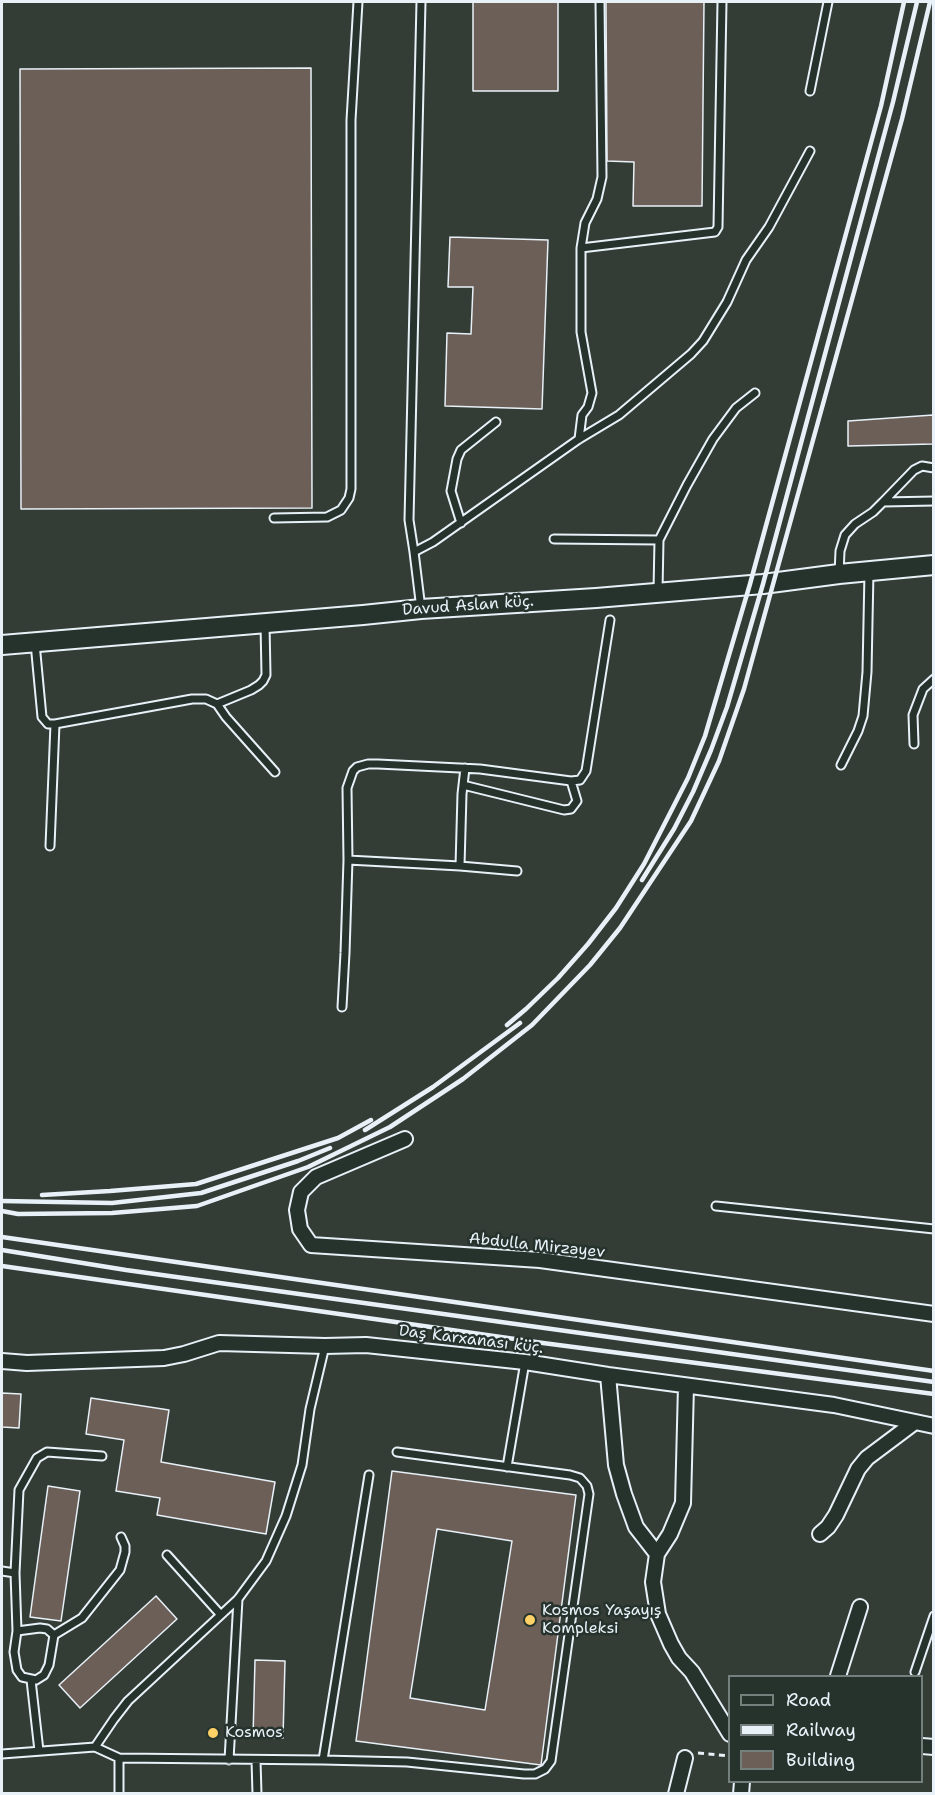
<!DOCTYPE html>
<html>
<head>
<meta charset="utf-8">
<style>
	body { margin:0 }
	#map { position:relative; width:935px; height:1795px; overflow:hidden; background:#343c36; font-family:"Shantell Sans",sans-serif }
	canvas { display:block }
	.frame { position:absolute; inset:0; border:3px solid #e8f1f8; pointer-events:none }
	.legend { position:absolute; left:728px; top:1675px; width:195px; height:108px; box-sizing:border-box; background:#26332d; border:2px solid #747f7e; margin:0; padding:8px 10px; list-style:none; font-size:18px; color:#e8f1f8 }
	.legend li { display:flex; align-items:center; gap:12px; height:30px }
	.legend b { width:30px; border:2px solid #747f7e }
</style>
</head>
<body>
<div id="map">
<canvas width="935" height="1795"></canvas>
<div class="frame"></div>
<ul class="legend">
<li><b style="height:8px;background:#26332d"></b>Road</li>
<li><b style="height:8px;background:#e8f1f8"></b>Railway</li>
<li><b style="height:16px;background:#6c5f58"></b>Building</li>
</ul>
</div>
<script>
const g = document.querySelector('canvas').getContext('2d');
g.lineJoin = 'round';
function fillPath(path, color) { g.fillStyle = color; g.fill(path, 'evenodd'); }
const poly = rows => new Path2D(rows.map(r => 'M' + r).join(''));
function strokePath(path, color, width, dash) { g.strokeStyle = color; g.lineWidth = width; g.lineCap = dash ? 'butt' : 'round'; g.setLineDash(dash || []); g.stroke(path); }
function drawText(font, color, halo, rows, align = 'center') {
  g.font = font + ' "Shantell Sans",sans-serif'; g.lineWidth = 5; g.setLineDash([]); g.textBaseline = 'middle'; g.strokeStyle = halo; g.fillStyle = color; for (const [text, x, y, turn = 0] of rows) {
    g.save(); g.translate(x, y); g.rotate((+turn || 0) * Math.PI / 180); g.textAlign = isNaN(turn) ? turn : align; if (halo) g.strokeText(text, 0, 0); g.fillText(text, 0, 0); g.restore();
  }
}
const building = poly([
	[473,2,558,2,558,91,473,91,473,2],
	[606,2,704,2,702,206,633,206,634,162,607,161,606,2],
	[311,68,312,508,21,509,20,69,311,68],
	[450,237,548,240,542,409,445,406,447,333,471,334,473,287,448,287,450,237],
	[933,415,933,444,848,446,848,421,933,415],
	[2,1393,21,1394,19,1428,2,1427,2,1393],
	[91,1398,169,1410,161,1462,275,1482,266,1534,157,1515,160,1498,116,1491,124,1440,86,1434,91,1398],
	[392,1471,576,1495,541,1765,356,1741,392,1471],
	[437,1529,512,1541,485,1710,410,1698,437,1529],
	[48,1486,80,1491,61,1621,30,1617,48,1486],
	[156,1596,177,1619,80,1708,59,1685,156,1596],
	[255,1660,285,1661,283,1738,253,1737,255,1660]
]);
fillPath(building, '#6c5f58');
strokePath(building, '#e8f1f8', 1.5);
const lane = poly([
	[810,91,828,2],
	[581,248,715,232,718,227,722,2],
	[579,439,582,415,588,407,592,393,581,332,581,248,585,223,597,199,602,177,600,2],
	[883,502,914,470,922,466,934,468],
	[274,518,327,517,341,510,349,498,351,489,351,120,358,2],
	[461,523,451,491,457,459,461,450,496,422],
	[554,539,659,540,687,485,713,439,736,408,755,393],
	[414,552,409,520,421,2],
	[839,574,840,551,845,535,855,524,873,512,883,502,934,501],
	[658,591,659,540],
	[421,609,414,552,433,542,579,439,619,415,691,354,703,341,727,302,746,260,769,227,810,151],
	[35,643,42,717,48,724,55,724,192,699,206,699,217,704,226,717,275,772],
	[217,704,251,690,259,685,263,681,266,675,265,624],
	[914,744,913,715,923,689,934,679],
	[841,765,858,731,863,716,867,672,869,572],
	[465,768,462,794,460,866,517,871],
	[463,785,564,810,571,809,577,801,571,781],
	[50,846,55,724],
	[348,860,460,866],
	[342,1007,345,953,348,860,347,788,353,771,357,767,368,764,378,764,480,769,571,781,580,780,586,771,610,620],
	[716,1206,934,1229],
	[507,1467,525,1362],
	[167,1555,220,1614],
	[2,1571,15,1573,17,1631,14,1652,17,1670,22,1677,36,1680,44,1675,49,1665,54,1635,47,1629,40,1628,17,1631],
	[15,1573,19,1490,37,1458,47,1452,102,1456],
	[54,1635,82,1618,120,1570,125,1552,125,1546,121,1537],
	[915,1672,934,1616],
	[31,1680,39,1751],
	[95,1747,114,1719,128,1701,238,1599,266,1561,286,1516,302,1465,310,1409,325,1346],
	[2,1754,95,1747,119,1758,323,1760,407,1762,524,1774,535,1774,545,1769,551,1761,589,1494,587,1486,580,1478,570,1475,397,1452],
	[229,1760,238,1599],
	[256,1760,257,1794],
	[323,1760,369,1475],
	[119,1794,119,1758]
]);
const street = poly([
	[405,1139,316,1177,301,1192,297,1210,300,1229,311,1245,540,1260,934,1314],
	[2,1361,27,1363,164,1358,184,1354,219,1343,325,1346,366,1345,525,1362,608,1375,834,1405,934,1426],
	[608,1375,616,1465,624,1494,636,1527,657,1554,653,1582,658,1614,671,1644,679,1658,692,1672,730,1734],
	[820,1534,828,1527,836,1515,858,1469,867,1458,915,1422],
	[657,1554,670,1534,683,1503,686,1386],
	[838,1676,860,1607],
	[922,1746,934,1747],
	[676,1794,685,1758],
	[741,1794,742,1782]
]);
const secondary = poly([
	[2,645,363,615,421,609,596,598,763,584,839,574,934,565]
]);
strokePath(lane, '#e8f1f8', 11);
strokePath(street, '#e8f1f8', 18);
strokePath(secondary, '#e8f1f8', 22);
strokePath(poly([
	[698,1753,730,1756]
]), '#e8f1f8', 3, [6, 4.5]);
strokePath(lane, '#26332d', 7);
strokePath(street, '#26332d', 14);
strokePath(secondary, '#26332d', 18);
strokePath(poly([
	[642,880,674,829,693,792,711,750,727,707,763,584,893,102,917,2],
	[507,1025,526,1009,558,978,588,944,616,908,644,864,688,778,705,736,750,584,881,106,904,2],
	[365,1130,433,1087,520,1023],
	[42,1195,110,1191,196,1184,338,1138,371,1120],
	[2,1201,112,1203,201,1193,298,1161,330,1148],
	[2,1211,18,1214,112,1213,197,1206,308,1167,390,1127,463,1079,532,1025,590,965,620,928,691,821,719,761,744,689,902,119,930,2],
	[2,1237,934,1371],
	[2,1250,126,1270,934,1382],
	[2,1266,543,1343,934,1394]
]), '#e8f1f8', 4.5);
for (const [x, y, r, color] of [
	[530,1620,6,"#ffd166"],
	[213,1733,6,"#ffd166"]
]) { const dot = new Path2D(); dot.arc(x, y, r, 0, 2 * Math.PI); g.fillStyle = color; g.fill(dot); strokePath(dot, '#26332d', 2); }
drawText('16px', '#e8f1f8', '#26332d', [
	["Davud Aslan küç.",468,606,-4],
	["Abdulla Mirzəyev",537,1246,6],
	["Daş Karxanası küç.",471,1340,7]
]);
drawText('16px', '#e8f1f8', '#26332d', [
	["Kosmos Yaşayış",542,1611],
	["Kompleksi",542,1629],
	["Kosmos",225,1733]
], 'left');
</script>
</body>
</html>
